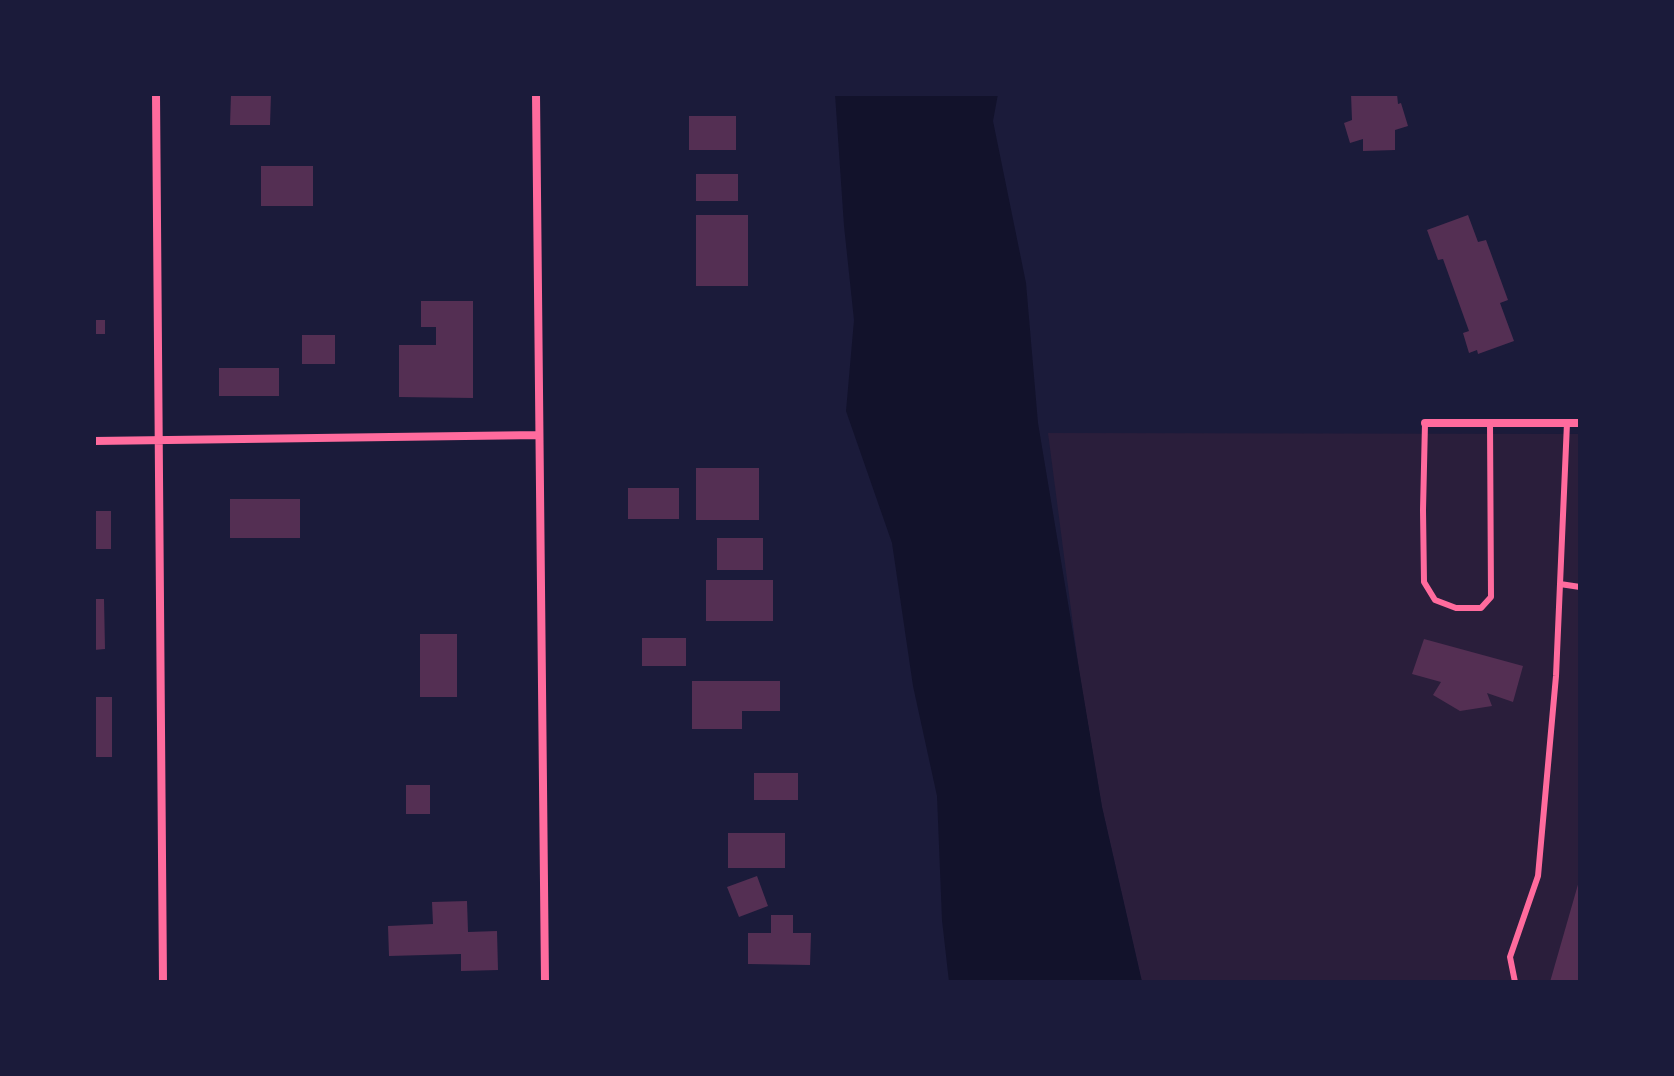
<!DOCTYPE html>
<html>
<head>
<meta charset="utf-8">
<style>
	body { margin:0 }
	#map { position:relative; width:1674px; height:1076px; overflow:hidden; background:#1b1b3a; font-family:"Archivo Narrow",sans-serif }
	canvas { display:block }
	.frame { position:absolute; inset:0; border:96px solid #1b1b3a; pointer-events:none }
</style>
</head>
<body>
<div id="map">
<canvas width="1674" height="1076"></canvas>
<div class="frame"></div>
</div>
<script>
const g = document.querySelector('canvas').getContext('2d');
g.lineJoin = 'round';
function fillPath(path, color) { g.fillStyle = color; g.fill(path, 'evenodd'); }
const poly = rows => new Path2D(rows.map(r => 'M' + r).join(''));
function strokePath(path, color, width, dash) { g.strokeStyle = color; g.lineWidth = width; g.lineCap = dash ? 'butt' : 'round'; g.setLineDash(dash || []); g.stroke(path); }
fillPath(poly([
	[1048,433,1580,434,1580,982,1142,982,1102,807,1079,671]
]), '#2a1e3b');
fillPath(poly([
	[835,94,998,94,993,121,1026,283,1038,423,1102,807,1142,982,949,982,942,920,937,796,913,686,892,543,846,411,854,320,844,226]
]), '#12122b');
fillPath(poly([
	[231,94,271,94,270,125,230,125],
	[1351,94,1397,94,1398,104,1401,103,1408,126,1395,130,1395,150,1363,151,1363,139,1350,143,1344,123,1352,120],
	[689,116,736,116,736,150,689,150],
	[261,166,313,166,313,206,261,206],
	[696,174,738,174,738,201,696,201],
	[696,215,748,215,748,286,696,286],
	[1468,215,1478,242,1486,240,1508,300,1500,303,1514,341,1478,354,1477,350,1469,353,1463,333,1469,331,1443,259,1438,260,1427,230],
	[421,301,473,301,473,398,399,397,399,345,436,345,436,327,421,327],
	[94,320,105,320,105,334,94,334],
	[302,335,335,335,335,364,302,364],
	[219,368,279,368,279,396,219,396],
	[696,468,759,468,759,520,696,520],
	[628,488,679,488,679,519,628,519],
	[230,499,300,499,300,538,230,538],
	[94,511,111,511,111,549,94,549],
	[717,538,763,538,763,570,717,570],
	[706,580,773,580,773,621,706,621],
	[94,599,104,599,105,649,94,650],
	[420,634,457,634,457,697,420,697],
	[642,638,686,638,686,666,642,666],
	[1424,639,1523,666,1513,702,1487,693,1492,706,1460,711,1433,695,1441,682,1412,674],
	[692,681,780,681,780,711,742,711,742,729,692,729],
	[94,697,112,697,112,757,94,757],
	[754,773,798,773,798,800,754,800],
	[406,785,430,785,430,814,406,814],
	[728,833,785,833,785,868,728,868],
	[757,876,768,906,739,917,727,887],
	[1579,881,1580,982,1550,982],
	[467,901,468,932,497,931,498,970,461,971,461,954,389,956,388,926,433,924,432,902],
	[771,915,793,915,793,933,811,933,810,965,748,964,748,933,771,933]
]), '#542f53');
strokePath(poly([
	[1425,423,1423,510,1424,582,1435,600,1456,608,1481,608,1491,597,1490,423],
	[1560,584,1580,587],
	[1515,982,1510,957,1538,876,1556,676,1567,423]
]), '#ff6b9d', 6);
strokePath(poly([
	[156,94,163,982],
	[536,94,545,982],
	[1425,423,1580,423],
	[94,441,539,435]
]), '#ff6b9d', 8);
</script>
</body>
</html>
